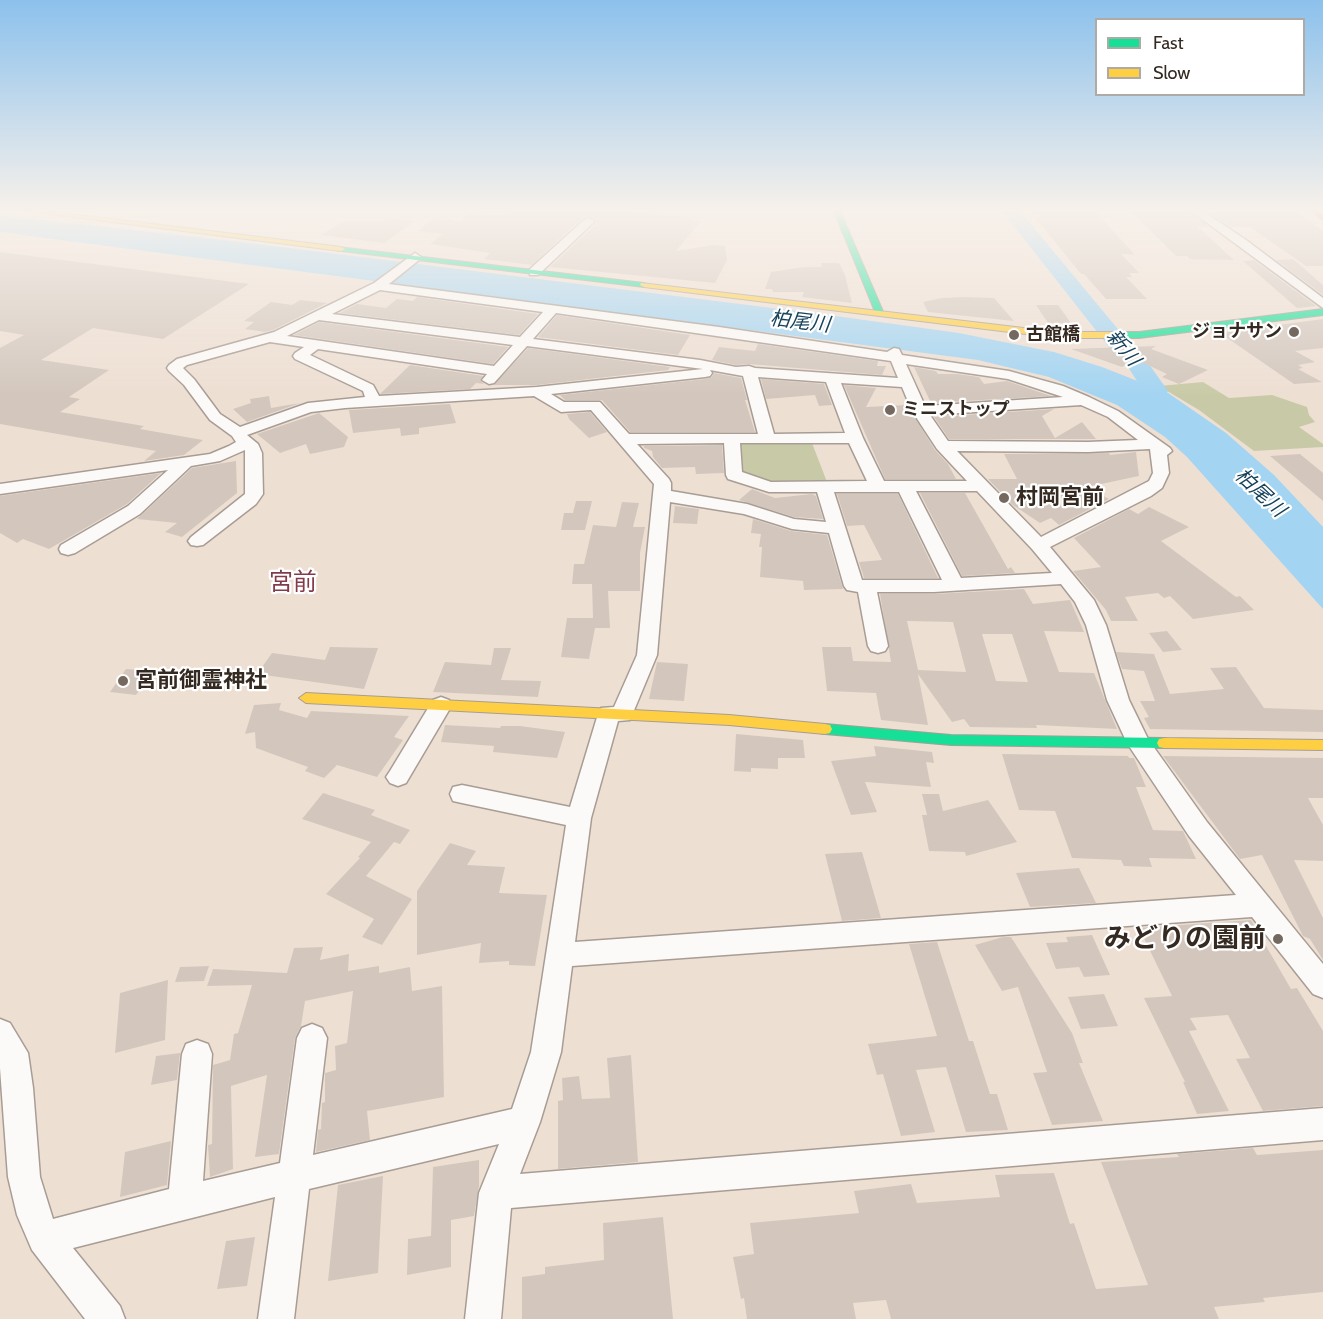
<!DOCTYPE html>
<html>
<head>
<meta charset="utf-8">
<style>
	body { margin:0 }
	#map { position:relative; width:1323px; height:1319px; overflow:hidden; background:#eedfd3; font-family:Cabin,sans-serif }
	canvas { display:block }
	.legend { position:absolute; left:1095px; top:18px; width:210px; height:78px; box-sizing:border-box; background:#fff; border:2px solid #aeaaa6; margin:0; padding:8px 10px; list-style:none; font-size:18px; color:#342a21 }
	.legend li { display:flex; align-items:center; gap:12px; height:30px }
	.legend b { width:30px; border:2px solid #aeaaa6 }
</style>
</head>
<body>
<div id="map">
<canvas width="1323" height="1319"></canvas>
<ul class="legend">
<li><b style="height:8px;background:#16e098"></b>Fast</li>
<li><b style="height:8px;background:#ffcf43"></b>Slow</li>
</ul>
</div>
<script>
const g = document.querySelector('canvas').getContext('2d');
g.lineJoin = 'round';
function fillPath(path, color) { g.fillStyle = color; g.fill(path, 'evenodd'); }
const poly = rows => new Path2D(rows.map(r => 'M' + r).join(''));
function strokePath(path, color, width, dash) { g.strokeStyle = color; g.lineWidth = width; g.lineCap = dash ? 'butt' : 'round'; g.setLineDash(dash || []); g.stroke(path); }
function drawText(font, color, halo, rows, align = 'center') {
  g.font = font + ' Cabin,"Noto Sans JP",sans-serif'; g.lineWidth = 4.5; g.setLineDash([]); g.textBaseline = 'middle'; g.strokeStyle = halo; g.fillStyle = color; for (const [text, x, y, turn = 0] of rows) {
    g.save(); g.translate(x, y); g.rotate((+turn || 0) * Math.PI / 180); g.textAlign = isNaN(turn) ? turn : align; if (halo) g.strokeText(text, 0, 0); g.fillText(text, 0, 0); g.restore();
  }
}
fillPath(poly([
	[1203,382,1229,398,1272,395,1307,407,1309,415,1315,422,1299,427,1323,444,1323,447,1254,451,1199,410,1159,386],
	[740,443,812,443,827,482,771,482,742,473]
]), '#c8caa7');
fillPath(poly([
	[0,215,240,242,821,314,959,333,1054,352,1102,367,1168,393,1226,433,1274,475,1323,527,1323,609,1187,457,1165,437,1117,405,1049,377,978,360,0,232]
]), '#a3d4f2');
fillPath(poly([
	[1002,211,1020,211,1136,351,1144,357,1168,391,1165,396,1153,404,1144,406,1135,404,1132,399,1142,389,1128,367,1120,361,1002,211]
]), '#a3d4f2');
fillPath(poly([
	[515,211,627,211,693,218,692,220,701,221,676,251,714,245,725,246,727,260,715,283,550,267,595,225,596,220,588,216,583,217,532,265,484,259,490,253,430,244,443,234,418,231,434,218,461,221,469,214,502,215],
	[1030,211,1095,211,1135,255,1121,254,1139,273,1129,273,1132,277,1126,277,1147,299,1106,299,1084,274,1081,274],
	[1130,211,1189,211,1209,227,1197,226,1234,260,1190,259,1187,256,1176,256],
	[1207,211,1296,211,1323,231,1323,266,1306,266,1250,227,1231,227],
	[392,218,415,221,384,243,321,235,344,221,381,221],
	[0,252,249,284,163,339,93,328,41,360,109,370,69,397,80,399,60,412,144,426,140,429,203,440,184,455,144,461,156,451,0,424,0,348,24,335,0,331],
	[1293,259,1323,285,1323,295,1276,260],
	[1254,260,1316,306,1297,308,1243,261],
	[821,263,839,263,845,275,852,303,802,297,804,292,773,292,772,289,765,289,771,272,804,267,822,267],
	[417,297,538,314,519,335,340,313,357,304,386,308,397,299,413,301],
	[965,297,994,298,1014,321,928,312,923,302,942,298],
	[300,300,327,303,273,330,265,332,245,329,254,322,244,321,271,302,292,305],
	[1036,305,1058,305,1071,323,1048,323],
	[557,315,690,335,678,355,538,337],
	[1323,319,1323,348,1295,351,1315,362,1298,365,1303,368,1298,369,1322,382,1294,384,1220,333],
	[319,322,508,347,493,364,294,335],
	[758,344,878,361,877,366,886,366,882,375,749,364,736,365,712,360,719,347,755,351],
	[1156,346,1151,349,1208,370,1179,384,1162,377,1167,374,1135,359,1122,367,1071,349],
	[528,348,670,367,668,370,537,385,494,385],
	[410,365,483,376,480,380,484,384,476,383,470,389,380,394],
	[914,367,936,371,938,374,957,374,979,377,984,384,1007,381,1051,396,931,403],
	[714,373,741,378,747,400,745,400,755,432,630,432,602,400,565,400,560,395,705,379,712,377],
	[761,379,824,384,832,405,819,406,815,395,766,399],
	[844,385,876,388,866,407,907,405,935,450,948,464,956,479,885,479],
	[269,396,271,408,300,403,247,422,233,409,251,403,250,399],
	[450,404,456,423,419,428,419,434,401,436,400,428,353,433,349,410],
	[1054,409,1042,416,1055,438,1082,422,1096,439,949,439,934,417],
	[590,412,607,432,589,438,569,419,567,414],
	[319,413,348,437,344,447,310,454,306,444,280,453,257,434],
	[722,445,724,473,696,474,695,467,662,468,653,457,652,451,644,448,644,446],
	[1136,452,1139,476,1087,487,1109,499,1059,525,1051,518,1040,523,1013,505,988,479,1017,479,1004,454,1109,453,1110,455],
	[1300,454,1323,473,1323,501,1270,456],
	[236,461,237,493,182,537,165,532,177,523,137,519,192,468],
	[161,473,127,504,49,549,23,539,17,543,0,533,0,496],
	[752,489,775,498,812,494,816,496,823,519,794,517,739,500],
	[920,493,965,493,1008,569,1011,567,1015,573,962,576],
	[837,494,898,494,938,578,864,578,859,562,882,560,864,525,847,526],
	[576,501,592,501,585,530,561,530,564,513,573,513],
	[622,502,639,503,633,527,645,527,640,553,640,591,608,591,610,628,595,628,589,659,561,657,567,618,593,618,592,584,572,584,574,564,584,564,593,525,616,527],
	[675,506,699,509,697,524,673,523],
	[1149,507,1189,527,1161,541,1236,597,1240,596,1254,610,1193,619,1170,596,1164,598,1158,593,1125,597,1138,621,1111,621,1106,610,1073,571,1101,567,1074,538,1129,509,1138,514],
	[753,519,791,531,827,535,843,589,804,590,803,581,760,577,762,547,759,547,761,534,751,533],
	[1024,589,1033,604,1070,600,1084,632,1044,631,1059,672,1094,673,1117,729,1036,725,1037,728,970,727,964,719,952,722,918,674,928,725,881,720,876,693,827,691,822,647,851,647,853,661,891,662,880,594,934,594],
	[907,621,953,622,966,672,918,670],
	[982,634,1012,634,1028,682,996,681],
	[1167,631,1182,650,1163,652,1149,633],
	[330,647,378,648,364,689,257,674,272,653,325,660],
	[494,648,511,648,501,680,541,681,538,697,433,692,445,662,491,665],
	[1116,652,1154,654,1170,694,1224,689,1210,668,1236,667,1264,708,1323,710,1323,732,1150,729,1144,718,1149,717,1140,701,1155,701,1144,671,1122,669],
	[657,662,688,664,684,701,649,699],
	[126,669,153,671,136,695,110,692],
	[281,703,279,710,307,718,311,711,409,716,394,737,403,740,377,777,337,765,324,778,305,771,308,767,256,748,255,732,245,734,254,705],
	[445,725,500,728,501,726,520,726,565,732,557,758,493,752,494,746,441,742],
	[736,734,803,740,805,758,778,758,778,769,751,768,751,772,734,771],
	[874,746,932,752,934,763,926,762,931,787,865,782,877,812,851,815,831,761,876,756],
	[1002,754,1128,756,1129,758,1134,758,1146,787,1136,787,1153,830,1183,831,1196,859,1149,858,1152,867,1124,866,1121,860,1072,858,1055,811,1019,810],
	[1163,756,1323,758,1323,798,1308,798,1323,825,1323,861,1294,860,1323,918,1323,960,1310,939,1303,936,1262,855,1240,859],
	[323,793,375,810,371,815,410,830,400,844,394,842,366,876,412,899,382,945,362,937,374,919,326,894,360,858,358,857,371,842,302,819],
	[922,794,939,794,943,811,988,800,1017,842,966,856,965,852,929,851,922,815,927,815],
	[450,843,476,851,467,865,505,867,499,893,547,895,535,966,509,965,509,961,479,963,481,943,417,955,417,891],
	[862,852,881,918,842,921,825,854],
	[1079,868,1096,903,1030,907,1016,873],
	[1251,920,1291,989,1297,988,1323,1031,1323,1106,1263,1111,1236,1059,1250,1058,1228,1015,1190,1018,1197,1030,1189,1031,1229,1111,1197,1114,1183,1082,1185,1082,1144,998,1172,996,1139,928],
	[1092,935,1110,975,1084,977,1079,967,1056,969,1046,943,1068,942,1066,937],
	[1003,937,1011,937,1072,1033,1083,1063,1079,1063,1103,1121,1052,1125,1033,1073,1047,1072,1018,987,1002,991,975,945],
	[937,942,969,1041,973,1041,990,1094,997,1094,1008,1130,966,1132,946,1067,916,1070,935,1132,901,1136,883,1074,877,1075,868,1044,937,1036,909,944],
	[323,947,320,960,349,954,348,971,379,966,379,973,410,967,412,991,442,986,444,1097,367,1111,370,1140,316,1152,318,1130,321,1129,322,1103,325,1102,325,1073,336,1070,335,1046,347,1043,353,991,305,1001,301,1026,295,1038,279,1154,255,1157,267,1075,231,1086,233,1169,210,1177,208,1145,212,1144,213,1065,230,1060,234,1034,238,1033,252,985,207,986,213,969,287,973,294,948],
	[209,966,204,981,175,982,180,967],
	[168,980,165,1040,115,1053,120,993],
	[1104,994,1118,1026,1081,1029,1068,997],
	[180,1053,177,1080,151,1085,156,1056],
	[631,1055,638,1162,558,1169,558,1101,563,1100,562,1078,579,1076,582,1099,610,1098,607,1058],
	[171,1141,167,1185,120,1197,125,1152],
	[1253,1148,1257,1155,1323,1150,1323,1292,1263,1298,1265,1302,1214,1307,1219,1319,891,1319,886,1300,853,1303,856,1319,747,1319,744,1298,741,1299,733,1257,754,1254,750,1223,859,1213,854,1191,911,1184,917,1203,1000,1197,995,1175,1054,1173,1070,1224,1074,1223,1096,1289,1148,1285,1101,1162,1179,1157,1177,1154],
	[479,1160,479,1186,474,1216,451,1220,451,1267,407,1275,408,1239,431,1236,433,1167],
	[383,1176,378,1273,328,1281,338,1185],
	[663,1217,673,1319,522,1319,522,1277,545,1274,545,1267,604,1260,603,1223],
	[255,1237,247,1286,217,1289,226,1241]
]), '#d3c7bd');
const street = poly([
	[1191,211,1203,211,1246,240,1323,298,1323,308,1191,211],
	[589,218,594,221,593,223,538,275,530,275,530,269,585,219,589,218],
	[415,253,421,257,419,260,389,284,719,327,887,352,894,348,899,349,902,355,1009,371,1063,386,1089,397,1118,411,1170,448,1172,451,1167,455,1169,473,1162,488,1151,496,1050,547,1094,600,1106,625,1129,700,1148,739,1207,822,1323,964,1323,998,1313,994,1252,917,572,966,561,1052,540,1122,520,1174,1323,1108,1323,1140,511,1208,501,1319,465,1319,479,1193,499,1144,309,1189,294,1319,258,1319,275,1197,73,1248,120,1306,125,1319,85,1319,32,1250,17,1215,8,1177,0,1068,0,1019,10,1023,28,1053,33,1088,40,1177,53,1219,169,1189,182,1054,186,1044,197,1040,208,1044,212,1054,203,1181,280,1163,297,1038,302,1028,312,1024,322,1028,327,1038,313,1155,512,1109,531,1052,566,825,462,803,453,801,450,794,453,787,462,785,570,807,598,714,601,708,614,707,637,655,654,484,591,410,561,412,534,396,345,408,311,412,247,435,258,444,262,453,263,494,256,504,203,545,197,546,191,545,188,541,191,537,245,494,245,450,220,461,191,466,140,514,75,553,68,555,61,553,59,549,61,545,128,506,168,470,0,494,0,484,210,454,229,446,236,442,232,436,210,420,184,385,169,371,167,368,169,365,177,359,274,332,374,283,415,253],
	[380,290,543,312,520,337,332,314,380,290],
	[556,313,891,361,898,378,755,368,749,366,736,367,700,360,533,339,556,313],
	[319,320,513,345,494,366,287,336,319,320],
	[270,342,304,347,295,353,293,356,295,359,363,391,365,397,308,403,240,427,220,414,194,379,183,368,187,365,270,342],
	[527,346,703,369,537,387,379,396,373,385,310,355,318,349,487,374,482,380,489,384,494,383,527,346],
	[906,364,1008,379,1063,397,925,406,906,364],
	[710,370,743,376,758,434,629,434,600,402,564,402,551,394,705,377,710,376,712,373,710,370],
	[758,377,826,382,845,433,774,434,758,377],
	[841,383,902,387,912,411,937,449,967,481,884,481,863,438,841,383],
	[1081,405,1108,417,1138,440,1088,442,948,441,930,415,1081,405],
	[724,443,726,475,728,479,769,492,817,492,826,522,794,519,747,504,671,491,671,483,669,479,637,444,724,443],
	[740,443,849,443,867,481,771,482,742,472,740,443],
	[1150,449,1153,473,1149,481,1041,537,957,451,1088,452,1150,449],
	[916,491,977,491,1032,549,1052,573,961,578,916,491],
	[834,492,899,492,942,580,862,580,834,492],
	[670,502,744,514,792,529,829,533,844,586,847,590,858,592,868,646,871,651,878,653,885,651,888,646,877,592,934,592,1061,584,1075,602,1086,625,1107,700,1127,743,1189,836,1236,895,575,942,591,818,618,721,630,720,657,655,670,502],
	[441,697,449,700,452,705,406,783,398,786,390,783,386,777,390,771,433,700,441,697]
]);
const fast = poly([
	[834,211,840,211,884,314,883,316,876,314,834,211],
	[338,247,644,283,648,285,644,287,341,251,338,251,338,247],
	[1323,309,1323,315,1139,338,1119,338,1115,335,1119,332,1139,332,1323,309],
	[825,724,951,735,1164,738,1169,739,1171,743,1169,747,1164,748,951,745,825,734,820,733,818,729,820,725,825,724]
]);
const slow = poly([
	[25,211,46,211,341,247,345,249,341,251,25,211],
	[641,283,1058,332,1119,332,1123,335,1119,338,1058,338,644,287,640,285,641,283],
	[306,693,729,715,825,724,830,725,832,729,830,733,825,734,729,725,306,703,299,698,306,693],
	[1164,738,1323,740,1323,750,1164,748,1159,747,1157,743,1159,739,1164,738]
]);
const jam = poly([
	[1311,211,1318,211,1323,215,1323,220,1311,211]
]);
strokePath(street, '#a89d94', 3);
strokePath(fast, '#a89d94', 2);
strokePath(slow, '#a89d94', 2);
strokePath(jam, '#a89d94', 2);
fillPath(street, '#fcfaf8');
fillPath(fast, '#16e098');
fillPath(slow, '#ffcf43');
fillPath(jam, '#f24e42');
const sky = g.createLinearGradient(0, 0, 0, 396);
sky.addColorStop(0, '#8cc1ec');
sky.addColorStop(0.53, '#f7f1eb');
sky.addColorStop(1, '#f7f1eb00');
g.fillStyle = sky;
g.fillRect(0, 0, 1323, 396);
for (const [x, y, r, color] of [
	[1294,332,6,"#75695f"],
	[1014,335,6,"#75695f"],
	[890,410,6,"#75695f"],
	[1004,498,6,"#75695f"],
	[123,681,6,"#75695f"],
	[1278,939,6,"#75695f"]
]) { const dot = new Path2D(); dot.arc(x, y, r, 0, 2 * Math.PI); g.fillStyle = color; g.fill(dot); strokePath(dot, '#fff', 2); }
drawText('bold 18px', '#342a21', '#fff', [
	["ジョナサン",1282,332,"right"],
	["古館橋",1026,335],
	["ミニストップ",902,410]
], 'left');
drawText('italic 20px', '#18435b', '#fff', [
	["柏尾川",800,322,7],
	["新川",1123,348,51],
	["柏尾川",1260,493,43]
]);
drawText('bold 22px', '#342a21', '#fff', [
	["村岡宮前",1016,498],
	["宮前御霊神社",135,681]
], 'left');
drawText('24px', '#833b4b', '#fff', [
	["宮前",293,583]
]);
drawText('bold 27px', '#342a21', '#fff', [
	["みどりの園前",1266,939]
], 'right');
</script>
</body>
</html>
